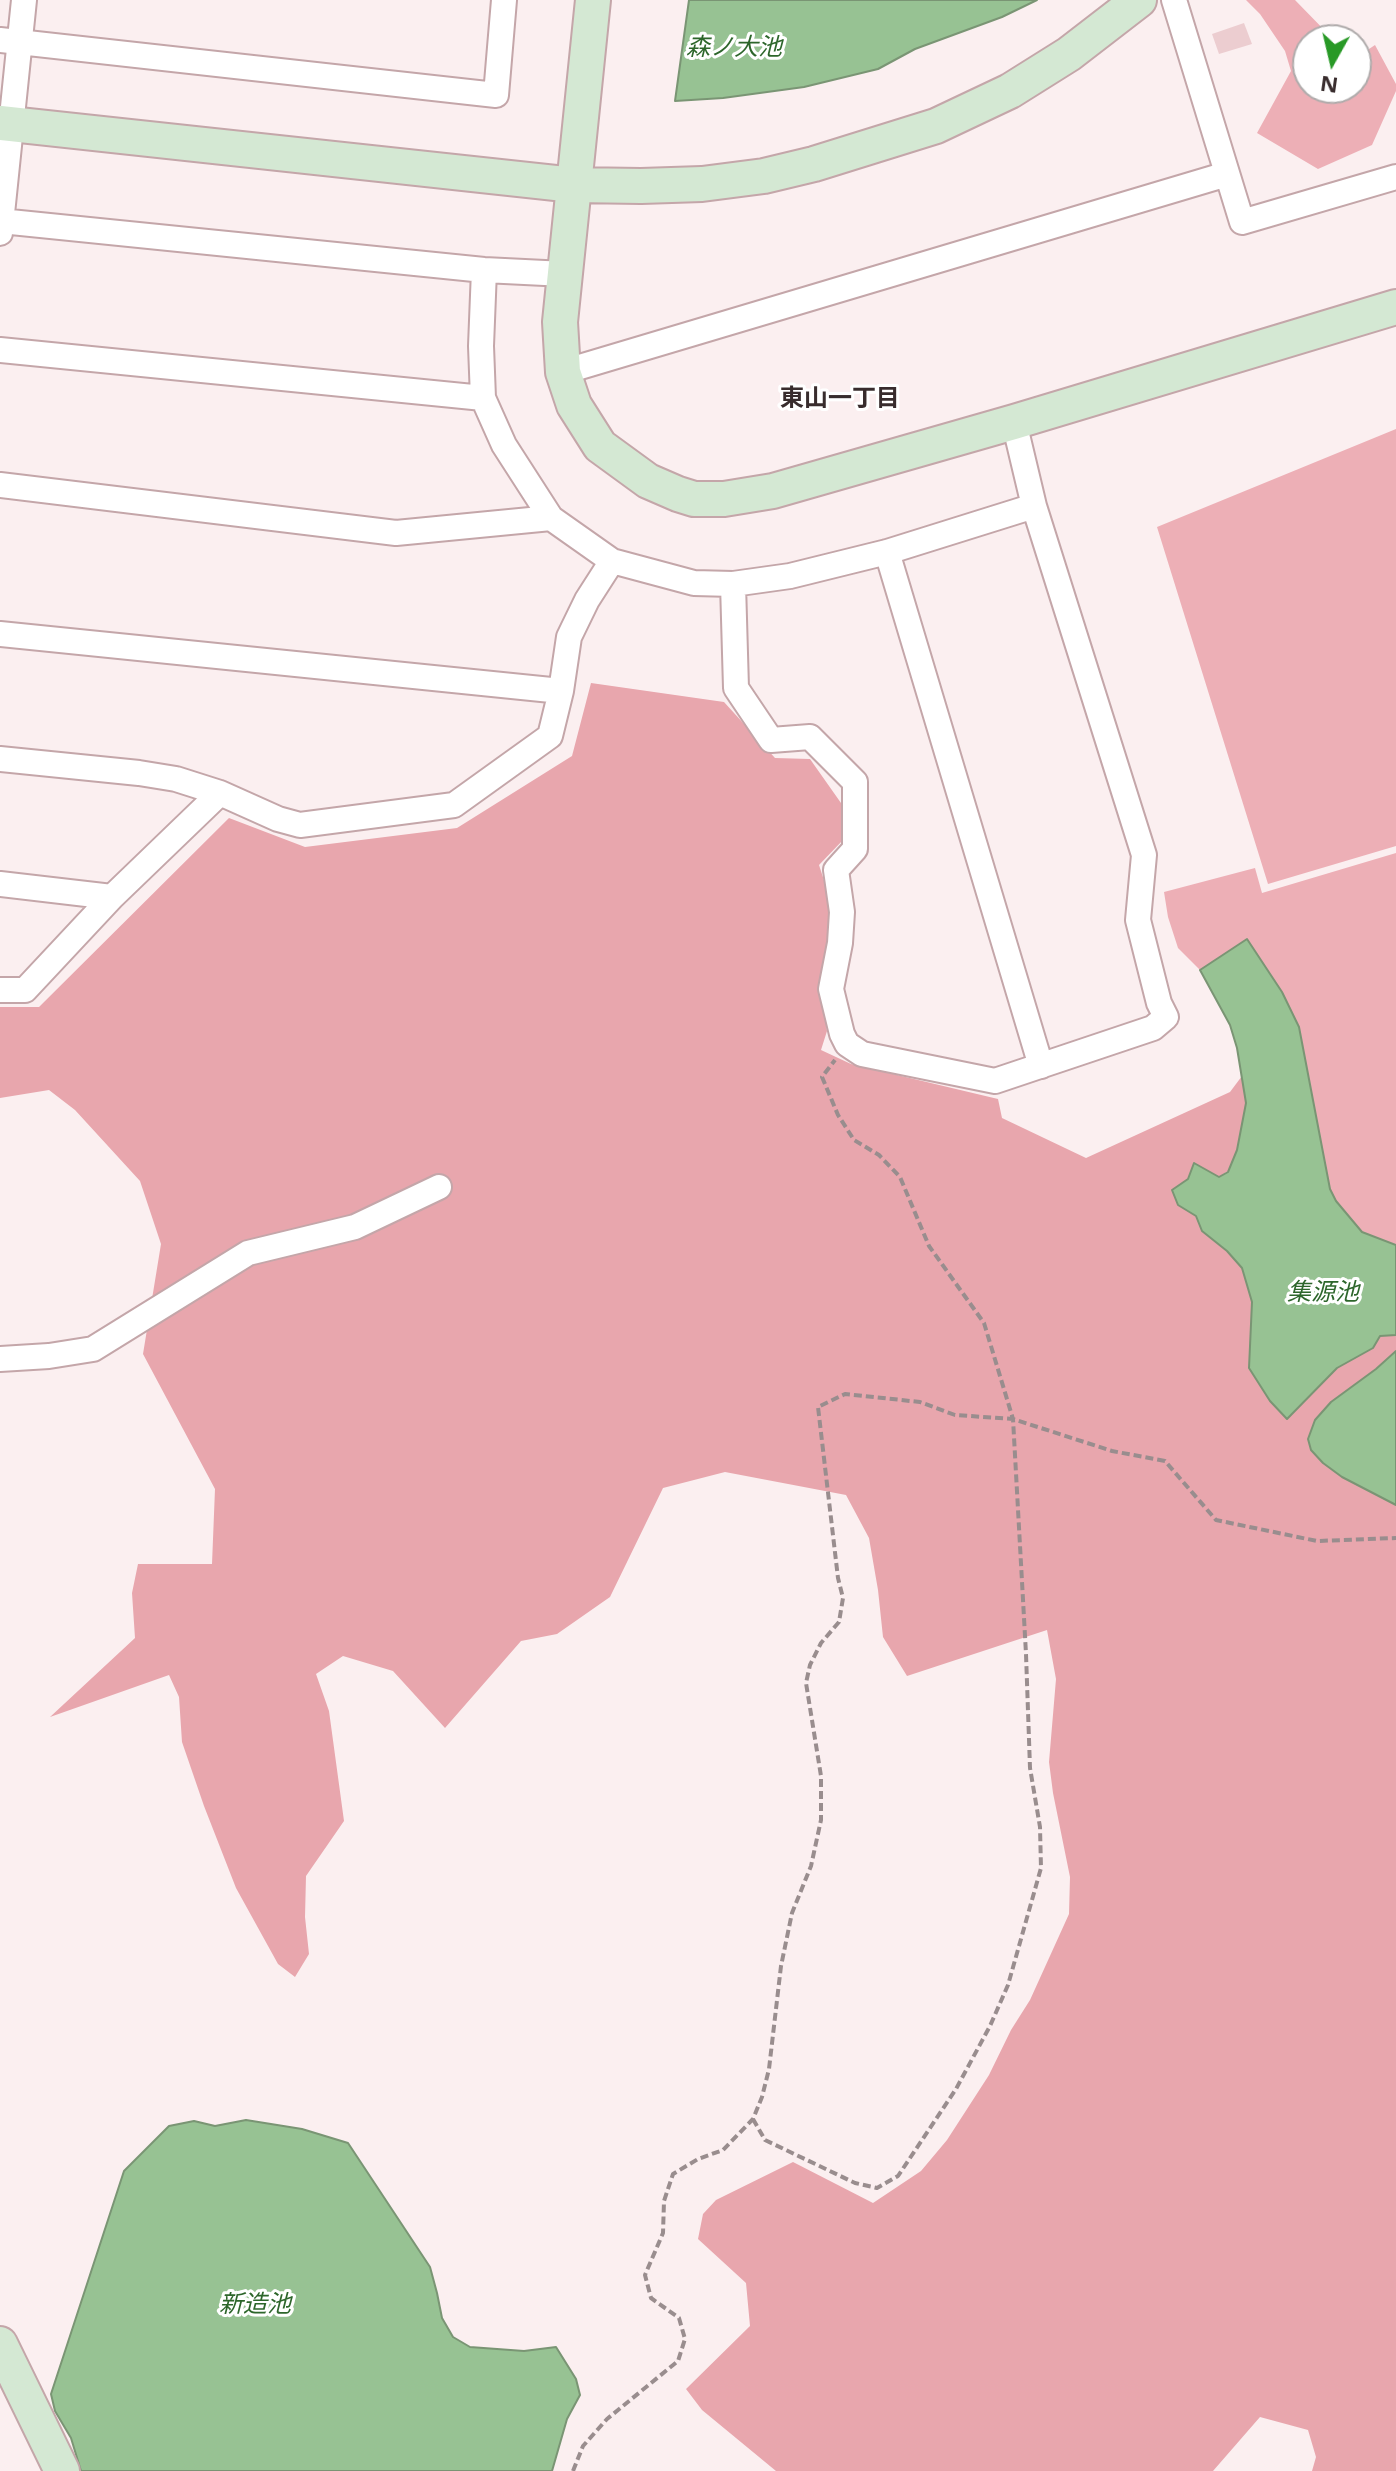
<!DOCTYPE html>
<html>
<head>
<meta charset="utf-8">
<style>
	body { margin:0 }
	#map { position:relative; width:1396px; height:2471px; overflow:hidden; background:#fbeff0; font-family:"Open Sans",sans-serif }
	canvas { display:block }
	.north { position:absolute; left:1292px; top:24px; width:80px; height:80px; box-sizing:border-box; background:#fff; border:2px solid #afabab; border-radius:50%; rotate:188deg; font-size:22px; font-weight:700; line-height:32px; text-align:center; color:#382c2d }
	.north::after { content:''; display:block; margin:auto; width:28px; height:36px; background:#289926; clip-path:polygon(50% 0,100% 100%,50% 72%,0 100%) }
</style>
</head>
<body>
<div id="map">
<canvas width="1396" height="2471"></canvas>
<div class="north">N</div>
</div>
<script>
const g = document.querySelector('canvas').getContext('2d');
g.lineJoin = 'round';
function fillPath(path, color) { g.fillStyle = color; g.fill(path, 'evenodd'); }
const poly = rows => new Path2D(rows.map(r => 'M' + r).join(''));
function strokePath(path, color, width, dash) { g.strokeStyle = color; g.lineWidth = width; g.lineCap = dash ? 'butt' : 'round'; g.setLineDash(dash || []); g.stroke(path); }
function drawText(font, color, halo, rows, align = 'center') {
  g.font = font + ' "Open Sans","Noto Sans JP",sans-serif'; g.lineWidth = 6; g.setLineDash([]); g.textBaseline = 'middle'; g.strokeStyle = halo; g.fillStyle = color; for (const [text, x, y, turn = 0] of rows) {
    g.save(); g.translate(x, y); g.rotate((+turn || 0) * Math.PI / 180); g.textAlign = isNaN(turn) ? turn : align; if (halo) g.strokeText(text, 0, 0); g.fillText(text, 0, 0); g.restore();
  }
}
fillPath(poly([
	[1246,0,1295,0,1334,40,1308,40,1308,88,1356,88,1356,50,1363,53,1375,45,1396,84,1396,91,1372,145,1318,169,1257,133,1291,71,1285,51,1260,14],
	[1396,429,1396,846,1268,884,1157,527],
	[1396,853,1396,1245,1362,1232,1336,1201,1330,1189,1299,1027,1282,992,1247,939,1200,970,1178,948,1168,917,1164,892,1255,868,1262,893]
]), '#edafb6');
fillPath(poly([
	[591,683,724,702,775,758,810,759,841,803,843,840,819,865,835,914,824,1005,827,1031,821,1050,851,1064,998,1099,1002,1118,1086,1158,1230,1092,1242,1076,1246,1103,1243,1124,1237,1150,1228,1171,1219,1177,1207,1172,1188,1179,1172,1190,1396,1318,1396,2471,1312,2471,1316,2457,1308,2430,1260,2417,1213,2471,776,2471,702,2410,686,2389,750,2326,746,2283,698,2239,703,2214,716,2200,793,2162,873,2203,921,2171,947,2140,989,2075,1011,2030,1030,2000,1069,1914,1070,1877,1053,1793,1049,1762,1056,1679,1047,1630,907,1676,883,1637,878,1590,869,1538,846,1495,725,1472,663,1488,610,1597,557,1634,521,1641,445,1728,393,1671,343,1656,316,1674,329,1711,344,1821,306,1876,305,1917,309,1954,295,1977,278,1964,236,1888,204,1806,182,1742,179,1697,169,1675,50,1717,135,1638,132,1593,138,1564,212,1564,215,1489,143,1354,161,1244,140,1181,75,1110,49,1090,0,1098,0,1007,39,1007,229,818,305,847,457,828,572,756]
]), '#e8a6ad');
const water = poly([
	[689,0,1037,0,1002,17,915,49,878,69,804,87,723,98,675,101,689,0],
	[1247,939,1282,992,1299,1027,1330,1189,1336,1201,1362,1232,1396,1245,1396,1335,1380,1336,1373,1348,1337,1368,1287,1419,1270,1401,1249,1368,1252,1302,1242,1268,1227,1251,1202,1231,1196,1216,1178,1205,1172,1190,1188,1179,1194,1163,1219,1177,1228,1172,1237,1150,1246,1103,1237,1048,1230,1025,1200,970,1247,939],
	[1396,1351,1396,1505,1342,1477,1323,1463,1311,1450,1308,1439,1315,1420,1331,1402,1376,1369,1396,1351],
	[246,2120,302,2129,348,2143,430,2267,437,2293,442,2318,453,2337,470,2347,524,2351,556,2347,576,2379,580,2395,567,2419,552,2471,81,2471,71,2438,55,2411,51,2394,124,2171,169,2126,194,2121,215,2126,246,2120]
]);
fillPath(water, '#97c293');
strokePath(water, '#7a9574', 2);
fillPath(poly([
	[1244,23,1252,44,1219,54,1212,34]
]), '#eccdd0');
const street = poly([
	[1174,0,1242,222,1396,177],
	[0,40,496,95,504,0],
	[0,221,484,270,565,274],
	[0,233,24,0],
	[484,270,481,346,483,398,504,445,551,518,612,561,694,583,733,584,790,576,887,552,1034,506],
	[0,350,483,398],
	[563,372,1227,174],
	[0,485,396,533,551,518],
	[887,552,1041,1066],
	[733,584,736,688,771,740,810,737,855,782,855,849,836,870,842,912,840,943,831,989,842,1034,847,1044,862,1054,995,1081,1153,1028,1166,1017,1159,1003,1138,920,1144,855,1034,506,1014,422],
	[0,634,561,691],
	[0,759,139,773,176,779,220,793,278,819,300,825,454,805,550,736,561,691,569,637,587,600,612,561],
	[0,884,112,897],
	[0,990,25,990,112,897,220,793],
	[0,1359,49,1356,93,1349,248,1253,355,1227,439,1187]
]);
const secondary = poly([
	[593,0,560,322,563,372,574,405,600,446,648,481,678,494,694,499,724,499,773,491,1014,422,1396,307],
	[0,123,574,185,641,186,702,184,764,176,814,164,936,126,1010,91,1069,54,1139,0],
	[0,2344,62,2471]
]);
strokePath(street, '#c4a6a9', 28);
strokePath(secondary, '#c4a6a9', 38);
strokePath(poly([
	[753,2119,765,2140,855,2183,877,2188,898,2176,956,2089,990,2026,1008,1985,1041,1868,1040,1827,1030,1768,1026,1654,1013,1419,984,1323,929,1246,900,1177,879,1155,854,1140,838,1115,822,1077,835,1060],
	[573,2471,583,2446,607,2419,678,2361,685,2339,679,2318,651,2298,645,2275,663,2233,664,2201,673,2174,698,2159,723,2150,753,2119,762,2097,769,2069,781,1966,792,1913,811,1866,821,1820,821,1776,806,1683,810,1665,821,1643,839,1622,843,1598,838,1578,818,1407,845,1394,920,1402,955,1415,1013,1419,1112,1451,1165,1461,1216,1520,1317,1541,1396,1538]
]), '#998d8e', 4, [8, 4]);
strokePath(street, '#fff', 24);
strokePath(secondary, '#d4e8d3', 34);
drawText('italic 24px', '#2d662b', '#fff', [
	["森ノ大池",734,48],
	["集源池",1323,1293],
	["新造池",255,2305]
]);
drawText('bold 24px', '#382c2d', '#fff', [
	["東山一丁目",840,399]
]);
</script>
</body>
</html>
